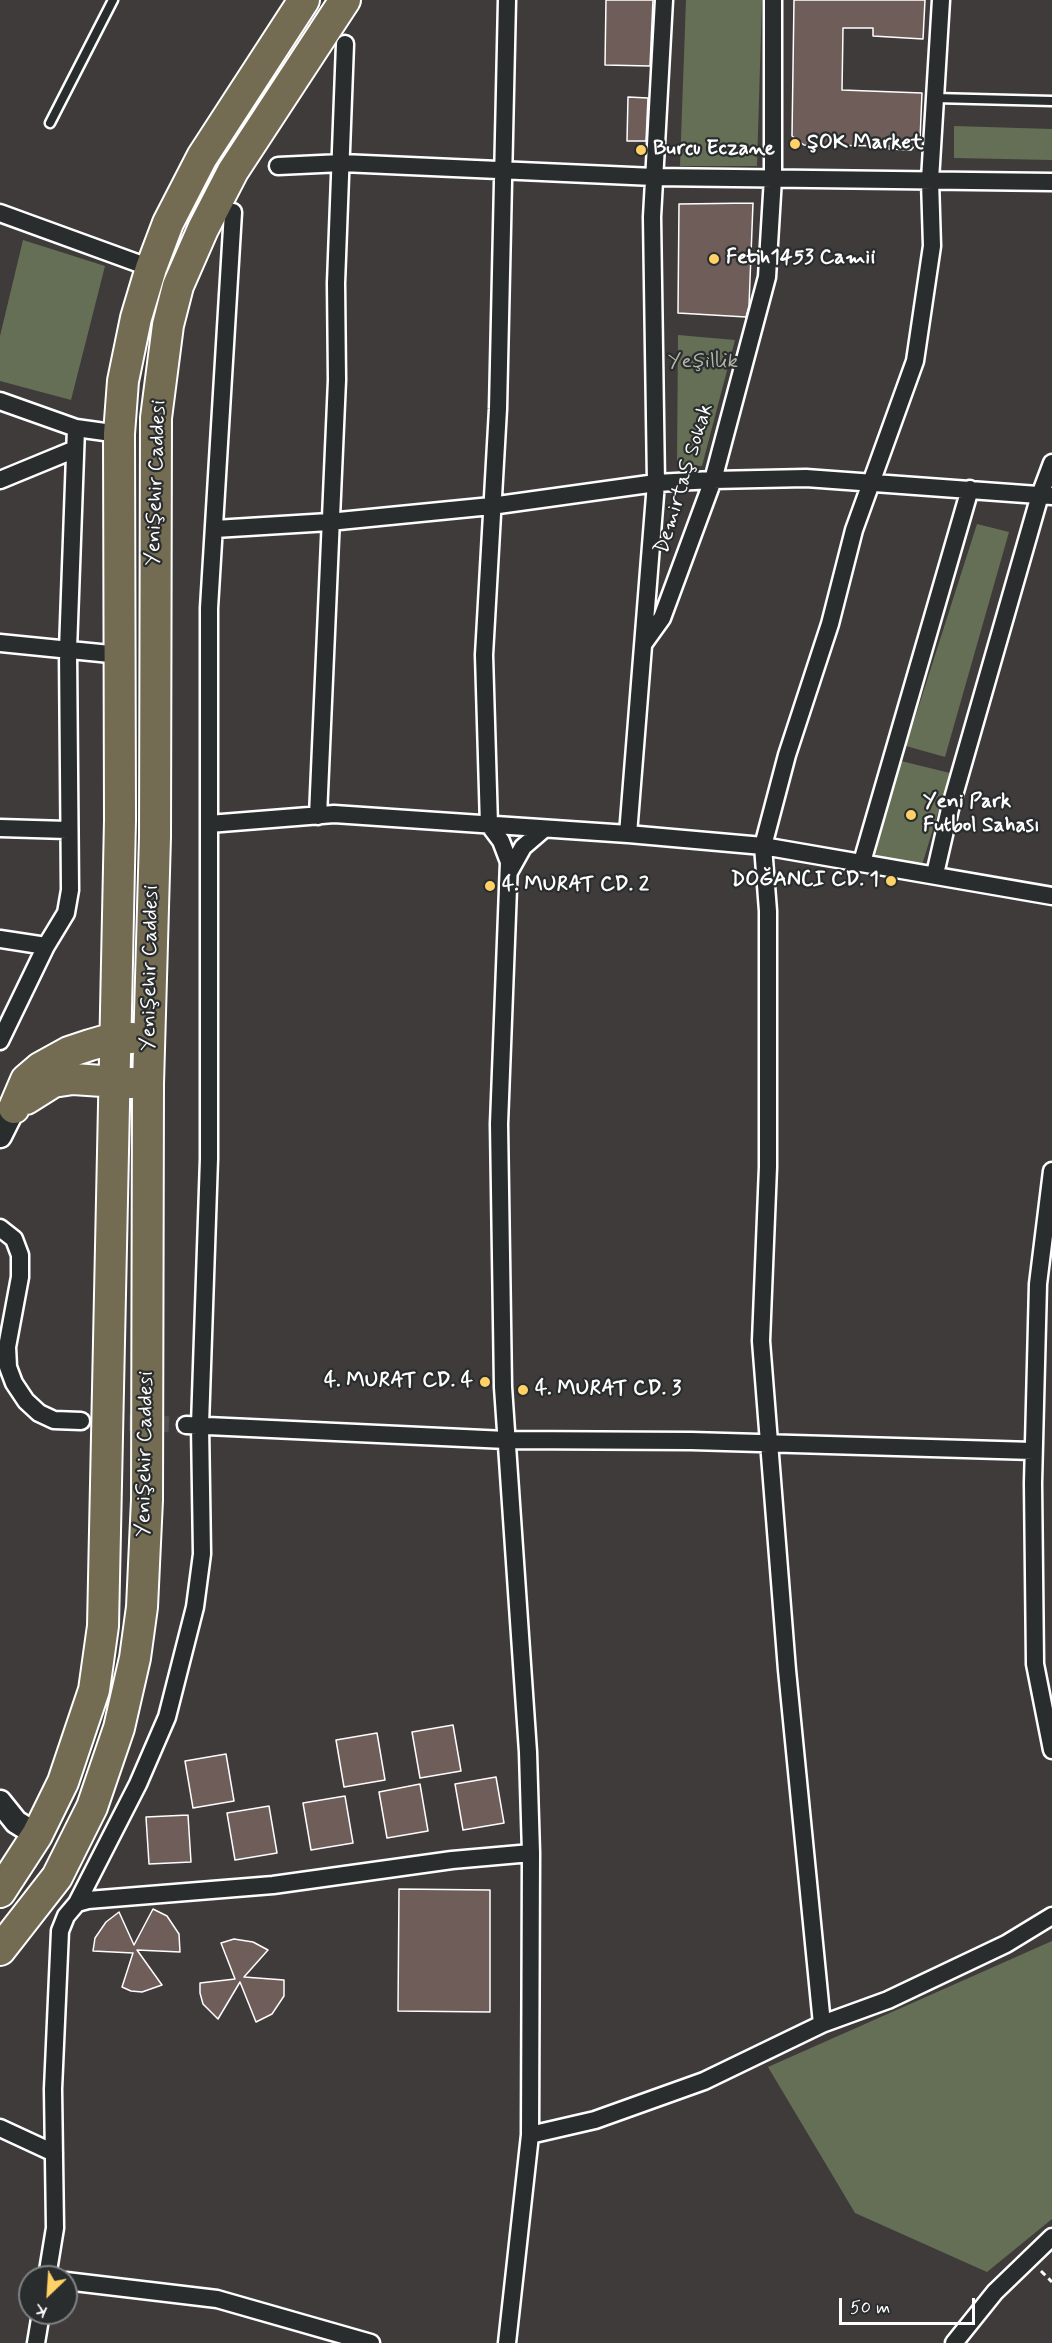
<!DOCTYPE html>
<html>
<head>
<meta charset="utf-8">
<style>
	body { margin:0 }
	#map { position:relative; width:1052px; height:2343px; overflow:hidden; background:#3f3b3b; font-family:Mynerve,sans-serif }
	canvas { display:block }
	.north { position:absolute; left:18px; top:2265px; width:60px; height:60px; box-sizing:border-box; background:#2a2d2e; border:2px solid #7f8182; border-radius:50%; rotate:205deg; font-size:16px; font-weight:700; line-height:24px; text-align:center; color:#fff }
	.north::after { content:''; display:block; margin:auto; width:21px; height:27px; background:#ffd166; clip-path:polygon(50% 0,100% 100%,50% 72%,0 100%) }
	.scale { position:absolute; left:839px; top:2298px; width:136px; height:27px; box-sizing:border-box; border:3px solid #fff; border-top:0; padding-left:8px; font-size:18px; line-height:21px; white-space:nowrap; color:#fff; -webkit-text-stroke:4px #2a2d2e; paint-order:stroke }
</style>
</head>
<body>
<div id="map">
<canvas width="1052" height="2343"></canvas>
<div class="north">K</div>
<div class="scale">50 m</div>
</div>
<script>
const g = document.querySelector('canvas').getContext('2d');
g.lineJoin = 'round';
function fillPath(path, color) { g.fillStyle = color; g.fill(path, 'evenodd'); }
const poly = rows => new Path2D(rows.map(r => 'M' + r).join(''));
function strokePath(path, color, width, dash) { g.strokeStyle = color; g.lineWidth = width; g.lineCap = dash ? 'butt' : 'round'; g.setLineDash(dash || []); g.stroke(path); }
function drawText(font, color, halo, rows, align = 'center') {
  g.font = font + ' Mynerve,sans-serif'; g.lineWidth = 4.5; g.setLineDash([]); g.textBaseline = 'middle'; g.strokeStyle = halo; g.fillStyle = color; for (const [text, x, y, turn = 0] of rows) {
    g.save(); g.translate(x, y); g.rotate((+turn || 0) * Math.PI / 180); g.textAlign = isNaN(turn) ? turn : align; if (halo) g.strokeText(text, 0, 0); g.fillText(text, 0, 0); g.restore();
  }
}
fillPath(poly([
	[686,0,762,0,757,166,680,166],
	[954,126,1052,129,1052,160,954,158],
	[23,240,105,266,71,400,0,381,0,336],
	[678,335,735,340,702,466,677,465],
	[977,524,1009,532,945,757,906,746],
	[901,761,950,773,922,865,872,856],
	[1052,1941,1052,2219,987,2272,855,2213,768,2067]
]), '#656f55');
const building = poly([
	[606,0,653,0,650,66,605,65,606,0],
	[794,0,925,0,923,39,873,36,873,28,843,28,842,90,922,93,920,140,911,150,889,149,889,146,804,145,792,136,794,0],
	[628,97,648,98,646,141,627,141,628,97],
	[753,203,749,306,746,317,678,313,679,204,753,203],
	[453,1725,461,1771,420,1778,412,1732,453,1725],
	[377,1733,385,1780,344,1787,336,1740,377,1733],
	[226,1754,234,1801,193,1808,185,1761,226,1754],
	[496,1777,504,1823,463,1830,455,1784,496,1777],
	[420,1784,428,1831,387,1838,379,1792,420,1784],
	[345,1796,353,1843,311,1850,303,1803,345,1796],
	[269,1806,277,1853,235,1860,227,1813,269,1806],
	[188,1815,191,1862,149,1864,146,1817,188,1815],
	[399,1889,490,1890,490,2012,398,2011,399,1889],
	[153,1909,167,1916,179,1934,180,1952,137,1950,162,1985,142,1992,131,1991,122,1987,133,1953,93,1951,95,1938,106,1922,119,1912,134,1945,153,1909],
	[234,1939,253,1942,268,1950,244,1977,284,1980,284,1996,272,2014,256,2022,240,1982,218,2019,203,2004,200,1993,200,1983,235,1979,221,1943,234,1939]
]);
fillPath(building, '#6f5d59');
strokePath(building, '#fff', 1.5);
strokePath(poly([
	[81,1421,186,1425]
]), '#524f4f', 16, [16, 8]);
const lane = poly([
	[935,98,1052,101],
	[50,123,113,0]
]);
const street = poly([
	[278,166,342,163,654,177,1052,182],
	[0,213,151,268],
	[0,401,76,428,119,434],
	[0,480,73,450],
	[215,529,329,522,491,506,656,483,713,480,806,478,1052,496],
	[0,643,120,655],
	[644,643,662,618,713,480,767,277,773,178,773,0],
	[318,816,337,380,336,283,345,44],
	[209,824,334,814,628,834,763,846,1052,896],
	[0,828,67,830],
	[628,834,656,483,652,217,664,0],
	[862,862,970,489],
	[509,872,523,847,544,829],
	[935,874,950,809,1040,495,1052,463],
	[0,939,46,946],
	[0,1041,46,946,66,913,70,890,68,650,76,428],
	[1052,1171,1038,1284,1033,1483,1035,1664,1052,1750],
	[0,1228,14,1239,20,1255,20,1277,7,1347,8,1367,14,1383,26,1401,39,1413,54,1420,81,1421],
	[186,1425,506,1440,691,1441,1033,1451],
	[77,1903,138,1784,167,1717,195,1607,202,1554,200,1425,209,1159,209,608,233,212],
	[822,2024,787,1670,761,1341,768,1167,768,911,763,846,787,755,830,624,854,530,915,361,932,246,930,180,941,0],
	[0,2128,54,2153],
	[530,2135,595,2120,704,2081,822,2024,888,2000,1006,1944,1052,1916],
	[47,2277,55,2228,53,2089,60,1931,66,1916,77,1903,88,1900,273,1885,452,1860,531,1853,528,1752,503,1387,499,1124,509,862,501,841,489,825,484,655,498,409,507,0],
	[66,2281,217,2299,371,2343],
	[36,2343,41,2313],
	[507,2343,530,2135,531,1853],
	[954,2343,995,2292,1052,2237]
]);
const secondary = poly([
	[0,1136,14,1108],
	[0,1802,16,1822,37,1835]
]);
const highway = poly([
	[26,1099,53,1082,73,1079,132,1083],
	[14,1108,26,1080,40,1068,69,1052,90,1045,114,1038,132,1038],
	[0,1892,37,1835,63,1782,94,1690,103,1626,120,820,119,434,123,381,136,318,151,268,168,223,202,157,304,0],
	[0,1950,57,1877,92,1807,119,1728,135,1658,142,1607,147,1500,148,1084,155,837,156,418,168,325,178,286,203,229,233,171,345,0]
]);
strokePath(lane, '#fff', 13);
strokePath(street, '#fff', 21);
strokePath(secondary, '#fff', 27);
strokePath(highway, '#fff', 34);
strokePath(poly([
	[1041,2271,1052,2282]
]), '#fff', 3, [6, 4.5]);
strokePath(lane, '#2a2d2e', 8);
strokePath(street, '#2a2d2e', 16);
strokePath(secondary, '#2a2d2e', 22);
strokePath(highway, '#736b52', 30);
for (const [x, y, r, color] of [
	[795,144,6,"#ffd166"],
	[641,150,6,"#ffd166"],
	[714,259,6,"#ffd166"],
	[911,815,6,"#ffd166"],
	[891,881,6,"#ffd166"],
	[490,886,6,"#ffd166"],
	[485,1382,6,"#ffd166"],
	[523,1390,6,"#ffd166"]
]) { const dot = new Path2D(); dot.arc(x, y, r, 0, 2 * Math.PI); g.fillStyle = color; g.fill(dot); strokePath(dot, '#2a2d2e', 2); }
drawText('bold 21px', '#fff', '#2a2d2e', [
	["ŞOK Market",807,144],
	["Burcu Eczane",653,150],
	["Fetih1453 Camii",726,259],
	["Yeni Park",923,803],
	["Futbol Sahası",923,827],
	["DOĞANCI CD. 1",879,881,"right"],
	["4. MURAT CD. 2",502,886],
	["4. MURAT CD. 4",473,1382,"right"],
	["4. MURAT CD. 3",535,1390]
], 'left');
drawText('21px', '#b2b7aa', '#2a2d2e', [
	["Yeşillik",703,363]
]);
drawText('21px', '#fff', '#2a2d2e', [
	["Demirtaş Sokak",685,479,-73],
	["Yenişehir Caddesi",157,483,-88],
	["Yenişehir Caddesi",151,968,-89],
	["Yenişehir Caddesi",146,1454,-89]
]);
</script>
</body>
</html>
